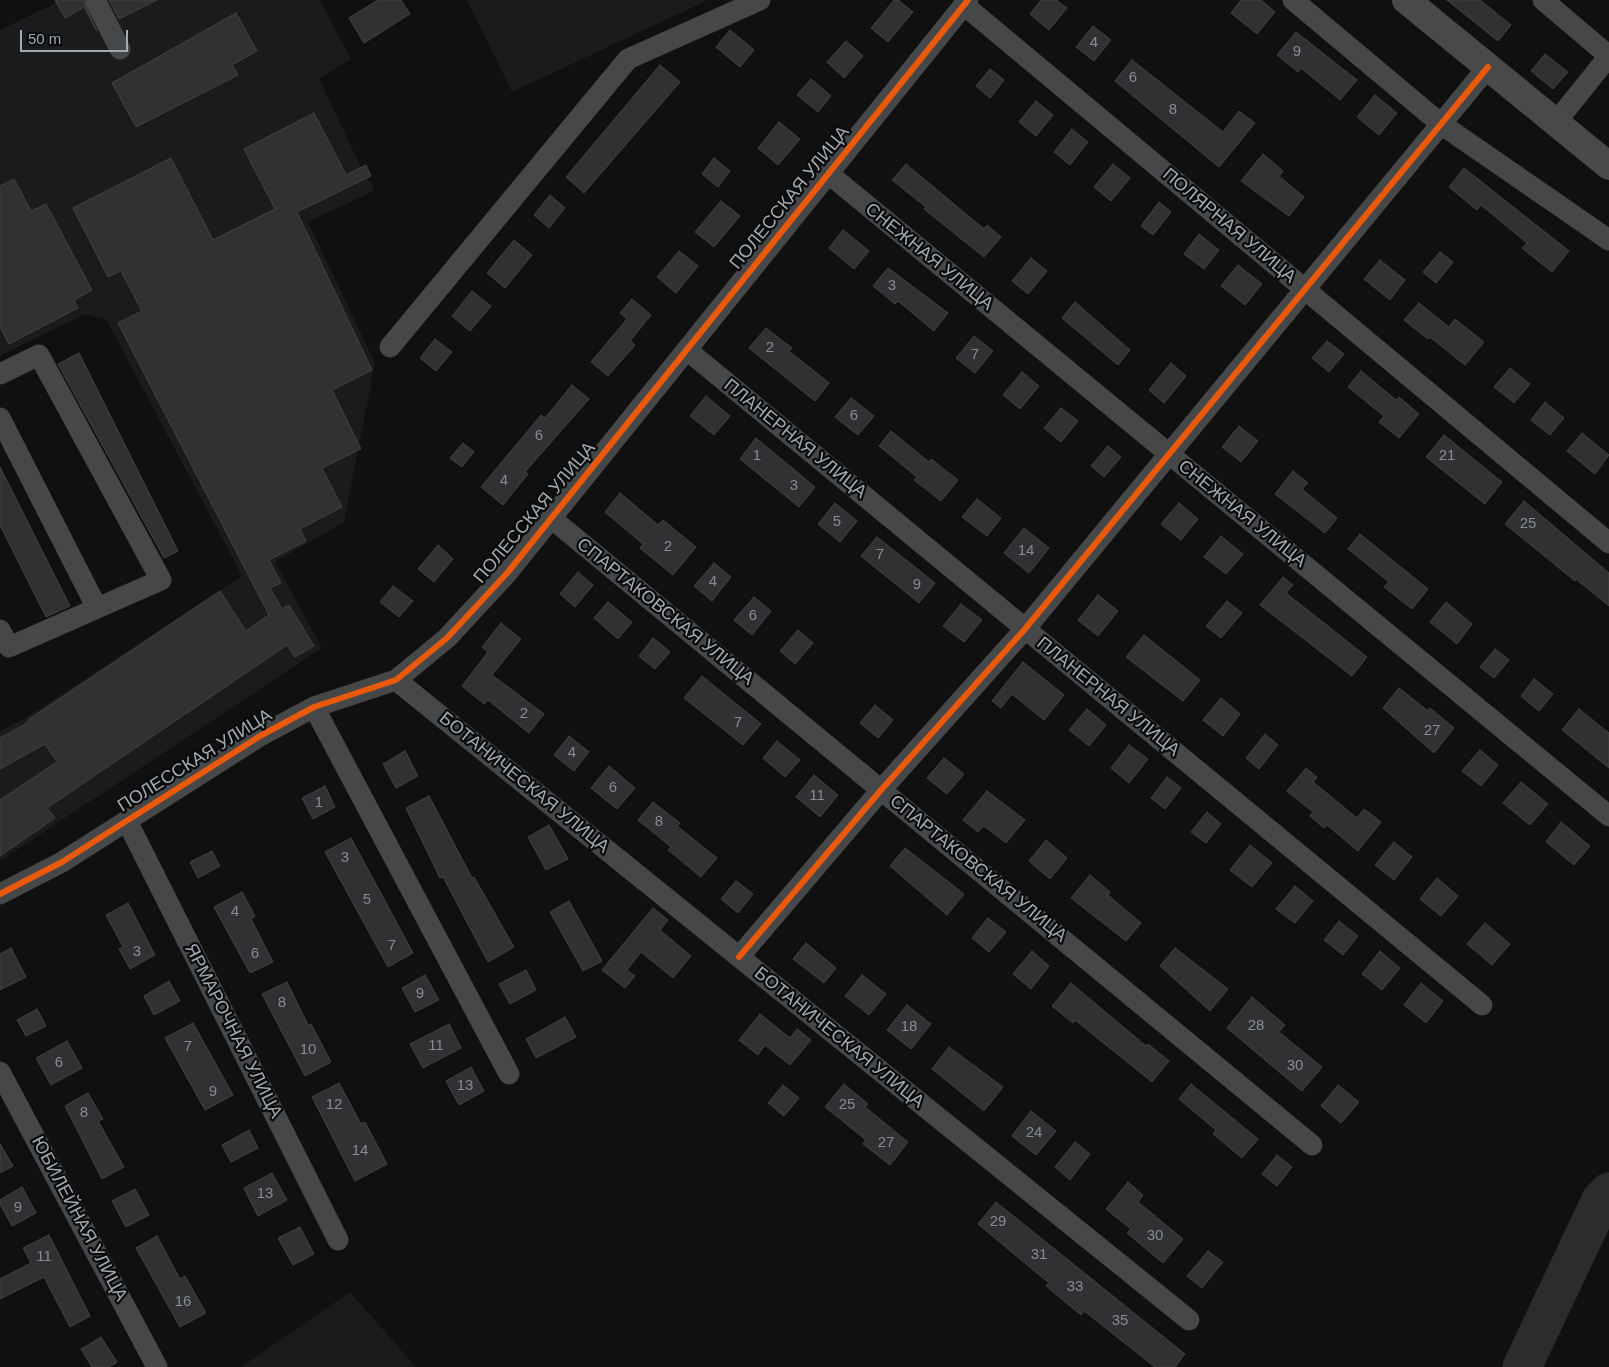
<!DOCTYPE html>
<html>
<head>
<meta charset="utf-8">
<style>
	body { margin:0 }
	#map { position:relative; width:1609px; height:1367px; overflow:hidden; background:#101011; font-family:Arial,sans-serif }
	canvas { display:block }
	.scale { position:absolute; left:20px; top:30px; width:108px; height:22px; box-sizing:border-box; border:2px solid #a1aab2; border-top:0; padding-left:6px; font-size:15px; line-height:18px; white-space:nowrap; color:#a1aab2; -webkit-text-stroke:4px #0b0b0c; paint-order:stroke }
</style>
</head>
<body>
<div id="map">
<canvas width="1609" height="1367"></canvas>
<div class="scale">50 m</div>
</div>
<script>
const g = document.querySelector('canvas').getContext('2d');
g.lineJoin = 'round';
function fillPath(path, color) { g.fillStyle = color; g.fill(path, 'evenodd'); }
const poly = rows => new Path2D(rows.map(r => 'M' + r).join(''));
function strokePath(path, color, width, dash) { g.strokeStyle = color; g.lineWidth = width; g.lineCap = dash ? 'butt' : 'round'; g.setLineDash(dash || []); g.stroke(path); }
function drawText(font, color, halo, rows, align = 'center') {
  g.font = font + ' Arial,sans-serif'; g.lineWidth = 4.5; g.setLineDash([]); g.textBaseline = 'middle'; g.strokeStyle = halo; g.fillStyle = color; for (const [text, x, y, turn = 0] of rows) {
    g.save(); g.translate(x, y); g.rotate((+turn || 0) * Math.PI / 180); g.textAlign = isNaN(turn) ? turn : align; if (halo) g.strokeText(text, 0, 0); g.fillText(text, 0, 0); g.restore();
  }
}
fillPath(poly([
	[62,0,320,0,351,59,319,79,362,169,375,190,308,222,375,363,344,522,275,562,322,648,0,861,0,732,35,712,242,576,106,319,85,314,0,356,0,30],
	[467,0,708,0,512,92],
	[350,1292,416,1367,241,1367]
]), '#1a1b1c');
strokePath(poly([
	[1522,1367,1601,1200,1609,1192]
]), '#2a2c2d', 39);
const building = poly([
	[55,0,83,0,97,31,84,7,65,18,55,0],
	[109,0,157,0,119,19,109,0],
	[378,0,401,0,410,14,364,43,349,18,378,0],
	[894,0,898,0,913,12,888,42,871,28,894,0],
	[1041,0,1056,0,1067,8,1049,30,1030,14,1041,0],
	[1241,0,1261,0,1275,12,1257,34,1231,13,1241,0],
	[1447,0,1480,0,1511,25,1498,41,1447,0],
	[236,13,257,51,232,65,238,75,136,127,112,83,236,13],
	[1093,26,1111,40,1094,61,1076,47,1093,26],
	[730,30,754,50,740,67,716,47,730,30],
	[1296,32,1357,80,1340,100,1301,68,1298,72,1277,55,1296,32],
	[846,41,863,56,844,78,827,62,846,41],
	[1545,54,1568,72,1553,89,1531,71,1545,54],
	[1132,60,1223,132,1239,111,1255,123,1219,167,1115,81,1132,60],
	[660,65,680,82,584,193,566,177,660,65],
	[990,69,1004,80,990,98,976,86,990,69],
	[811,79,831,96,818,112,797,95,811,79],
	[1375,95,1397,113,1379,135,1357,117,1375,95],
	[1036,101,1053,115,1036,136,1019,122,1036,101],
	[314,113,346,175,366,165,371,176,297,212,372,370,332,390,361,449,322,468,342,507,300,529,306,541,269,560,281,583,270,588,282,609,289,605,314,646,295,657,287,645,47,808,55,818,0,856,0,800,57,762,45,744,0,769,0,738,29,722,28,720,220,591,246,631,269,615,118,323,142,311,121,271,108,277,73,208,171,158,213,240,275,209,244,149,314,113],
	[779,122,800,139,778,165,758,148,779,122],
	[1072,129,1088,142,1070,165,1054,152,1072,129],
	[1263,154,1283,171,1279,176,1304,197,1289,216,1241,181,1263,154],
	[714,158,730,171,718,187,702,174,714,158],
	[906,164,984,229,987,225,1001,237,984,257,924,209,926,207,892,180,906,164],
	[1113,164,1130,178,1111,201,1094,187,1113,164],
	[1464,168,1569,251,1552,272,1522,248,1527,243,1481,205,1477,210,1449,187,1464,168],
	[14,179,31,211,46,204,92,290,74,300,78,308,9,344,0,327,0,186,14,179],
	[550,195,565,208,549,228,534,215,550,195],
	[721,201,740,216,714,247,695,232,721,201],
	[1159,202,1171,212,1153,235,1141,226,1159,202],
	[843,230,869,251,854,269,829,248,843,230],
	[1199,234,1219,250,1204,269,1184,254,1199,234],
	[514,240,532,255,505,288,487,273,514,240],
	[679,251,698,266,676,293,657,277,679,251],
	[1440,252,1453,262,1436,283,1423,272,1440,252],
	[1031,258,1047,271,1028,294,1012,281,1031,258],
	[1380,260,1405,280,1390,300,1364,279,1380,260],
	[1238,265,1262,284,1245,305,1221,286,1238,265],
	[888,268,948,313,934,331,898,301,895,304,873,286,888,268],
	[472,291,491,306,470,331,452,316,472,291],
	[632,299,651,315,630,341,635,345,608,376,591,362,627,319,620,313,632,299],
	[1075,302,1130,350,1118,365,1062,318,1075,302],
	[1419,303,1449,327,1455,319,1484,342,1465,365,1430,337,1428,339,1404,320,1419,303],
	[766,328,792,348,789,351,829,383,815,401,749,348,766,328],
	[974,336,993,351,975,373,956,358,974,336],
	[435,339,452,352,436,371,420,358,435,339],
	[1327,341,1344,354,1329,372,1312,358,1327,341],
	[79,353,178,551,164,558,58,364,79,353],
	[1171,363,1186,376,1164,403,1149,390,1171,363],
	[1510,368,1530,384,1514,403,1494,387,1510,368],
	[1361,371,1396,400,1399,397,1419,414,1399,438,1379,422,1384,416,1348,387,1361,371],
	[1022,372,1039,386,1020,409,1003,395,1022,372],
	[572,385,589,399,525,472,528,474,503,505,481,487,541,415,545,418,572,385],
	[706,396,730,416,714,435,690,416,706,396],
	[851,398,874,416,858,435,835,417,851,398],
	[1545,402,1564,418,1550,435,1531,420,1545,402],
	[1061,408,1078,421,1061,442,1044,428,1061,408],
	[1239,426,1258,441,1241,462,1222,447,1239,426],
	[891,431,929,462,931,459,958,480,941,501,914,480,917,477,879,446,891,431],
	[1582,433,1609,455,1595,474,1567,451,1582,433],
	[1444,435,1502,482,1485,504,1426,457,1444,435],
	[756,438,815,487,799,507,740,459,756,438],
	[463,443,474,452,462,467,450,458,463,443],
	[1108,446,1121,457,1104,477,1091,466,1108,446],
	[0,467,70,606,46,617,0,525,0,467],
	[1293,471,1308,483,1302,489,1337,518,1325,533,1275,494,1293,471],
	[620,493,658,525,663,520,696,547,673,575,640,548,643,544,605,512,620,493],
	[977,499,1001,518,987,536,962,517,977,499],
	[1524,501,1609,573,1609,606,1576,579,1575,581,1505,524,1524,501],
	[835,503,857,521,840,542,818,524,835,503],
	[1179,503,1198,519,1181,540,1161,524,1179,503],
	[1024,528,1049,548,1029,573,1004,553,1024,528],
	[1360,534,1428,589,1412,609,1384,587,1389,582,1348,549,1360,534],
	[1221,536,1243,554,1226,574,1204,557,1221,536],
	[877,537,935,583,919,603,861,556,877,537],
	[438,545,453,559,434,582,418,569,438,545],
	[714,563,731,577,712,601,694,586,714,563],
	[578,572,593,585,575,607,560,594,578,572],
	[1283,577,1293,585,1286,593,1367,657,1352,676,1260,605,1283,577],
	[393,586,413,601,399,617,380,602,393,586],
	[1098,595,1118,611,1098,636,1078,620,1098,595],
	[754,597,771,611,752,635,734,620,754,597],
	[1227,601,1242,613,1221,638,1206,626,1227,601],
	[608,602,632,622,618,639,594,618,608,602],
	[1446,602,1472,624,1457,644,1430,622,1446,602],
	[961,604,982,620,964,642,943,626,961,604],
	[501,623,521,639,492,675,544,714,529,733,488,700,484,704,462,686,488,652,482,647,501,623],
	[798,630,813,643,795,664,780,651,798,630],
	[1144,635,1200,680,1183,701,1126,657,1144,635],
	[653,638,670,652,655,669,639,656,653,638],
	[1495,649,1509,660,1494,678,1480,667,1495,649],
	[1023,662,1064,695,1044,720,1012,694,1001,708,992,701,1023,662],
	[702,676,761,724,743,745,684,698,702,676],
	[1534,679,1553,694,1539,711,1521,696,1534,679],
	[1399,688,1428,711,1430,708,1454,728,1434,753,1383,708,1399,688],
	[1221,698,1240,714,1223,736,1203,720,1221,698],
	[875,705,893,720,878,738,860,723,875,705],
	[1087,709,1106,725,1089,746,1069,730,1087,709],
	[1579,709,1609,733,1609,768,1562,730,1579,709],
	[1265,734,1278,745,1259,769,1246,758,1265,734],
	[569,736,589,752,574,771,554,755,569,736],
	[777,741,800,760,785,777,763,758,777,741],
	[1129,745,1148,759,1129,783,1111,768,1129,745],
	[1480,750,1498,765,1481,786,1462,771,1480,750],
	[405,751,418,776,396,788,383,764,405,751],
	[944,758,964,774,947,794,927,778,944,758],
	[609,766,635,788,617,809,591,788,609,766],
	[1306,768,1317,777,1313,782,1357,818,1364,809,1381,822,1358,851,1327,825,1324,828,1310,816,1313,812,1287,791,1306,768],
	[814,775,838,795,820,817,796,797,814,775],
	[1167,777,1181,788,1165,809,1151,798,1167,777],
	[1521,782,1548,804,1530,825,1503,803,1521,782],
	[325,786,335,807,313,819,302,798,325,786],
	[987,791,1025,820,1006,843,984,826,978,832,963,820,987,791],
	[429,796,472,878,474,877,514,947,488,962,443,877,440,878,406,808,429,796],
	[653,802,680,823,677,826,717,858,701,877,668,850,671,847,638,820,653,802],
	[1207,812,1221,824,1206,843,1191,832,1207,812],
	[1561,822,1590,846,1574,865,1546,842,1561,822],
	[549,825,568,859,546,870,528,837,549,825],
	[351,838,413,953,388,967,325,852,351,838],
	[1046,840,1067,858,1050,879,1029,861,1046,840],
	[1394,842,1412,857,1394,880,1375,865,1394,842],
	[1250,845,1272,863,1252,887,1230,870,1250,845],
	[905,848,964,894,947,915,890,866,905,848],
	[212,851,220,866,198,878,190,862,212,851],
	[1090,875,1110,892,1108,895,1141,923,1126,941,1071,898,1090,875],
	[1437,878,1458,896,1441,916,1420,899,1437,878],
	[736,881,753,894,738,913,721,899,736,881],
	[1295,886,1313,901,1295,923,1276,909,1295,886],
	[242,892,255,916,251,919,273,962,250,973,214,907,242,892],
	[569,901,602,961,583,971,550,912,569,901],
	[128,903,155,955,130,969,119,949,123,947,106,915,128,903],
	[653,908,668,920,660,930,691,956,673,978,641,952,627,970,635,976,625,988,602,970,653,908],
	[988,918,1006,932,989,952,972,938,988,918],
	[1339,921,1358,936,1343,955,1324,940,1339,921],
	[1485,923,1510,944,1492,965,1467,944,1485,923],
	[806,943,836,968,824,983,793,959,806,943],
	[11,948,26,977,0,990,0,954,11,948],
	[1175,948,1228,989,1210,1011,1160,966,1175,948],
	[1032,951,1049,966,1031,989,1013,974,1032,951],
	[1380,951,1400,968,1382,990,1362,974,1380,951],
	[526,970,536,990,510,1004,499,984,526,970],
	[425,975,439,1000,415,1012,402,988,425,975],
	[862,975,886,994,869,1015,845,996,862,975],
	[169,981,180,1001,154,1015,144,996,169,981],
	[287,982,308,1025,311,1024,331,1062,305,1076,262,994,287,982],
	[1071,983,1146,1046,1148,1044,1169,1061,1152,1082,1075,1020,1073,1023,1052,1006,1071,983],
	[1421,983,1443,1001,1426,1023,1404,1005,1421,983],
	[1252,997,1285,1025,1279,1032,1322,1067,1302,1091,1227,1028,1252,997],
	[907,1005,931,1024,911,1049,887,1030,907,1005],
	[37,1009,46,1026,26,1036,17,1020,37,1009],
	[760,1014,790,1038,797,1029,811,1040,790,1065,765,1045,758,1055,739,1040,760,1014],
	[565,1017,576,1037,536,1058,526,1039,565,1017],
	[193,1023,233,1095,205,1110,165,1038,193,1023],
	[449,1024,461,1048,423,1068,410,1044,449,1024],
	[67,1041,82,1068,51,1085,36,1058,67,1041],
	[949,1047,1003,1087,984,1111,932,1069,949,1047],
	[471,1067,484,1091,459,1105,446,1081,471,1067],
	[339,1083,361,1124,365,1122,387,1164,355,1181,312,1097,339,1083],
	[844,1084,868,1104,865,1107,908,1142,890,1165,863,1144,866,1140,825,1107,844,1084],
	[1191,1084,1258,1139,1242,1158,1213,1134,1216,1130,1179,1099,1191,1084],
	[783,1085,799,1098,784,1116,768,1103,783,1085],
	[1338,1085,1359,1102,1341,1123,1321,1106,1338,1085],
	[88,1093,103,1119,98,1121,124,1167,102,1179,65,1106,88,1093],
	[1031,1111,1056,1131,1036,1155,1012,1136,1031,1111],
	[249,1130,258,1148,231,1162,222,1145,249,1130],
	[1075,1142,1090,1154,1070,1180,1055,1167,1075,1142],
	[0,1144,13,1166,0,1173,0,1144],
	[1277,1155,1292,1167,1277,1186,1262,1174,1277,1155],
	[272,1173,287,1200,258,1216,244,1188,272,1173],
	[1128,1182,1143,1195,1138,1202,1183,1239,1163,1263,1127,1233,1131,1229,1106,1209,1128,1182],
	[22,1187,36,1213,12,1226,0,1204,0,1200,22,1187],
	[135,1189,149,1215,126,1227,112,1201,135,1189],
	[996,1202,1185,1354,1175,1367,1155,1367,1084,1311,1081,1315,1046,1286,1049,1283,978,1224,996,1202],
	[300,1227,314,1254,293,1265,278,1238,300,1227],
	[49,1235,90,1316,70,1327,44,1277,0,1299,0,1279,31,1263,23,1248,49,1235],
	[157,1236,180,1279,185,1276,206,1313,180,1327,136,1248,157,1236],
	[1208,1251,1223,1262,1202,1288,1187,1276,1208,1251],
	[101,1337,117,1362,109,1367,92,1367,81,1349,101,1337]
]);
fillPath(building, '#313133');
strokePath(building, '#404244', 1);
strokePath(poly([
	[95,0,120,49],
	[1293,0,1441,124,1609,240],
	[1543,0,1609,56],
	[964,5,1609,543],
	[1556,122,1609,56],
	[829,174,1609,816],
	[390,347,628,59,760,0],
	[687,350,1482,1005],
	[0,374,39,355,161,580,9,647,0,630],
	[0,418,97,608],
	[551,518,1312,1145],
	[396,680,1189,1320],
	[314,707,509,1074],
	[127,821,338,1240],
	[0,894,62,862,260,736,314,707,396,680,447,638,508,572,968,0],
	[739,957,881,790,1025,629,1488,67],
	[0,1072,157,1367]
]), '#454749', 21);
strokePath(poly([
	[1406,0,1609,166]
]), '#47494b', 28);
strokePath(poly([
	[0,894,62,862,260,736,314,707,396,680,447,638,508,572,968,0],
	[739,957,881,790,1025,629,1488,67]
]), '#e8590c', 6);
drawText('15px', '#858c92', null, [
	["4",1094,43],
	["9",1297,52],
	["6",1133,78],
	["8",1173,110],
	["3",892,286],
	["2",770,348],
	["7",975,355],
	["6",854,416],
	["6",539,436],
	["1",757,456],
	["21",1447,456],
	["4",504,481],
	["3",794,486],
	["5",837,522],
	["25",1528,524],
	["2",668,547],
	["14",1026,551],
	["7",880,555],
	["4",713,582],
	["9",917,585],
	["6",753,616],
	["2",524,714],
	["7",738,723],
	["27",1432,731],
	["4",572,753],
	["6",613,788],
	["11",817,796],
	["1",319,803],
	["8",659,822],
	["3",345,858],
	["5",367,900],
	["4",235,912],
	["7",392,946],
	["3",137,952],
	["6",255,954],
	["9",420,994],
	["8",282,1003],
	["28",1256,1026],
	["18",909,1027],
	["11",436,1046],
	["7",188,1047],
	["10",308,1050],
	["6",59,1063],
	["30",1295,1066],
	["13",465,1086],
	["9",213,1092],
	["12",334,1105],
	["25",847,1105],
	["8",84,1113],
	["24",1034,1133],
	["27",886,1143],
	["14",360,1151],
	["13",265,1194],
	["9",18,1208],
	["29",998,1222],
	["30",1155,1236],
	["31",1039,1255],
	["11",44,1257],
	["33",1075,1287],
	["16",183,1302],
	["35",1120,1321]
]);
drawText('18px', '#a1aab2', '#0b0b0c', [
	["ПОЛЕССКАЯ УЛИЦА",790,198,-51],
	["ПОЛЯРНАЯ УЛИЦА",1229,226,40],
	["СНЕЖНАЯ УЛИЦА",929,257,39],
	["ПЛАНЕРНАЯ УЛИЦА",795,439,39],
	["ПОЛЕССКАЯ УЛИЦА",535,513,-50],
	["СНЕЖНАЯ УЛИЦА",1242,514,39],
	["СПАРТАКОВСКАЯ УЛИЦА",665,612,39],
	["ПЛАНЕРНАЯ УЛИЦА",1108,697,39],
	["ПОЛЕССКАЯ УЛИЦА",195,761,-32],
	["БОТАНИЧЕСКАЯ УЛИЦА",524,783,39],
	["СПАРТАКОВСКАЯ УЛИЦА",978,869,39],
	["ЯРМАРОЧНАЯ УЛИЦА",233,1031,63],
	["БОТАНИЧЕСКАЯ УЛИЦА",839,1038,39],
	["ЮБИЛЕЙНАЯ УЛИЦА",79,1219,62]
]);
</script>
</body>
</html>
